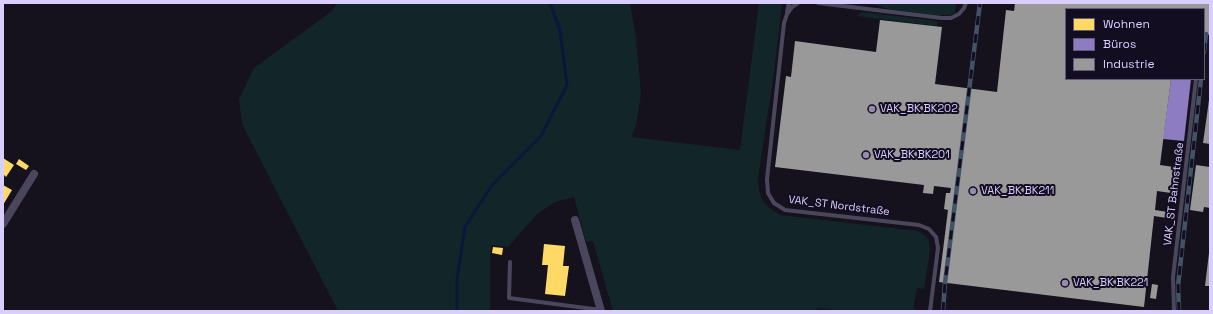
<!DOCTYPE html>
<html>
<head>
<meta charset="utf-8">
<style>
	body { margin:0 }
	#map { position:relative; width:1213px; height:314px; overflow:hidden; background:#15121d; font-family:"Space Grotesk",sans-serif }
	canvas { display:block }
	.frame { position:absolute; inset:0; border:4px solid #d9cefe; pointer-events:none }
	.legend { position:absolute; left:1065px; top:8px; width:140px; height:72px; box-sizing:border-box; background:#130d21; border:1px solid #625a79; margin:0; padding:5px 7px; list-style:none; font-size:12px; color:#d9cefe }
	.legend li { display:flex; align-items:center; gap:8px; height:20px }
	.legend b { width:20px; border:1px solid #625a79 }
</style>
</head>
<body>
<div id="map">
<canvas width="1213" height="314"></canvas>
<div class="frame"></div>
<ul class="legend">
<li><b style="height:11px;background:#ffd966"></b>Wohnen</li>
<li><b style="height:11px;background:#8e7cc3"></b>Büros</li>
<li><b style="height:11px;background:#999"></b>Industrie</li>
</ul>
</div>
<script>
const g = document.querySelector('canvas').getContext('2d');
g.lineJoin = 'round';
function fillPath(path, color) { g.fillStyle = color; g.fill(path, 'evenodd'); }
const poly = rows => new Path2D(rows.map(r => 'M' + r).join(''));
function strokePath(path, color, width, dash) { g.strokeStyle = color; g.lineWidth = width; g.lineCap = dash ? 'butt' : 'round'; g.setLineDash(dash || []); g.stroke(path); }
function drawText(font, color, halo, rows, align = 'center') {
  g.font = font + ' "Space Grotesk",sans-serif'; g.lineWidth = 4; g.setLineDash([]); g.textBaseline = 'middle'; g.strokeStyle = halo; g.fillStyle = color; for (const [text, x, y, turn = 0] of rows) {
    g.save(); g.translate(x, y); g.rotate((+turn || 0) * Math.PI / 180); g.textAlign = isNaN(turn) ? turn : align; if (halo) g.strokeText(text, 0, 0); g.fillText(text, 0, 0); g.restore();
  }
}
fillPath(poly([
	[337,3,630,3,636,38,641,94,636,125,631,137,740,150,759,3,782,3,774,73,758,178,759,190,762,200,769,208,780,215,918,231,924,235,929,240,930,250,924,289,917,288,913,309,921,311,847,311,817,308,816,311,613,311,593,241,586,242,574,197,555,202,537,214,508,247,492,245,490,255,490,311,338,311,242,124,239,99,254,68,332,11],
	[837,3,956,3,955,13,950,15,936,15,887,9,880,6,870,4,859,3,852,5],
	[862,12,937,21,937,26,857,16]
]), '#122629');
fillPath(poly([
	[3,158,14,165,6,177,3,174],
	[19,159,29,166,26,170,16,164],
	[3,185,12,190,3,205],
	[544,244,565,246,563,266,569,266,565,296,545,294,548,265,542,265],
	[493,247,503,248,502,255,492,253]
]), '#ffd966');
fillPath(poly([
	[1171,79,1191,79,1184,141,1163,139]
]), '#8e7cc3');
fillPath(poly([
	[1015,3,1210,3,1210,35,1204,34,1204,9,1066,9,1066,79,1171,79,1160,165,1174,167,1173,171,1180,172,1178,190,1171,189,1171,193,1157,191,1155,210,1168,212,1167,218,1154,216,1144,307,939,282,948,210,944,209,946,193,950,193,951,188,934,186,933,194,923,193,924,185,775,167,786,76,791,77,795,41,876,52,880,20,942,27,935,84,997,92,1006,10,1014,11],
	[1209,100,1210,100,1210,144,1203,143],
	[1196,165,1210,167,1210,208,1204,207,1203,212,1190,210],
	[1209,253,1210,253,1210,286,1205,286],
	[1152,284,1158,285,1156,299,1150,298]
]), '#999');
strokePath(poly([
	[457,311,457,279,465,227,492,185,541,136,567,85,560,30,550,3]
]), '#0b173a', 3);
strokePath(poly([
	[798,3,792,7,787,14,784,23,767,179,768,193,774,203,785,210,919,225,929,229,936,237,938,248,930,311],
	[818,3,942,18,951,18,959,14,964,8,966,3],
	[787,12,789,3],
	[510,262,509,298,601,310],
	[1174,311,1173,277,1196,79]
]), '#4a475d', 4);
strokePath(poly([
	[575,220,601,311],
	[3,224,34,174]
]), '#4a475d', 8);
const rail = poly([
	[1204,52,1206,34],
	[943,311,945,283,980,3],
	[1179,311,1178,286,1201,79]
]);
strokePath(rail, '#435366', 4.5);
strokePath(rail, '#130d21', 3, [9]);
for (const [x, y, r, color] of [
	[872,109,4,"#948caf"],
	[866,155,4,"#948caf"],
	[973,191,4,"#948caf"],
	[1065,283,4,"#948caf"]
]) { const dot = new Path2D(); dot.arc(x, y, r, 0, 2 * Math.PI); g.fillStyle = color; g.fill(dot); strokePath(dot, '#130d21', 1.5); }
drawText('11px', '#d9cefe', '#130d21', [
	["VAK_BK BK202",880,109],
	["VAK_BK BK201",874,155],
	["VAK_BK BK211",981,191],
	["VAK_BK BK221",1073,283]
], 'left');
drawText('11px', '#d9cefe', '#130d21', [
	["VAK_ST Bahnstraße",1174,194,-83],
	["VAK_ST Nordstraße",839,206,7]
]);
</script>
</body>
</html>
